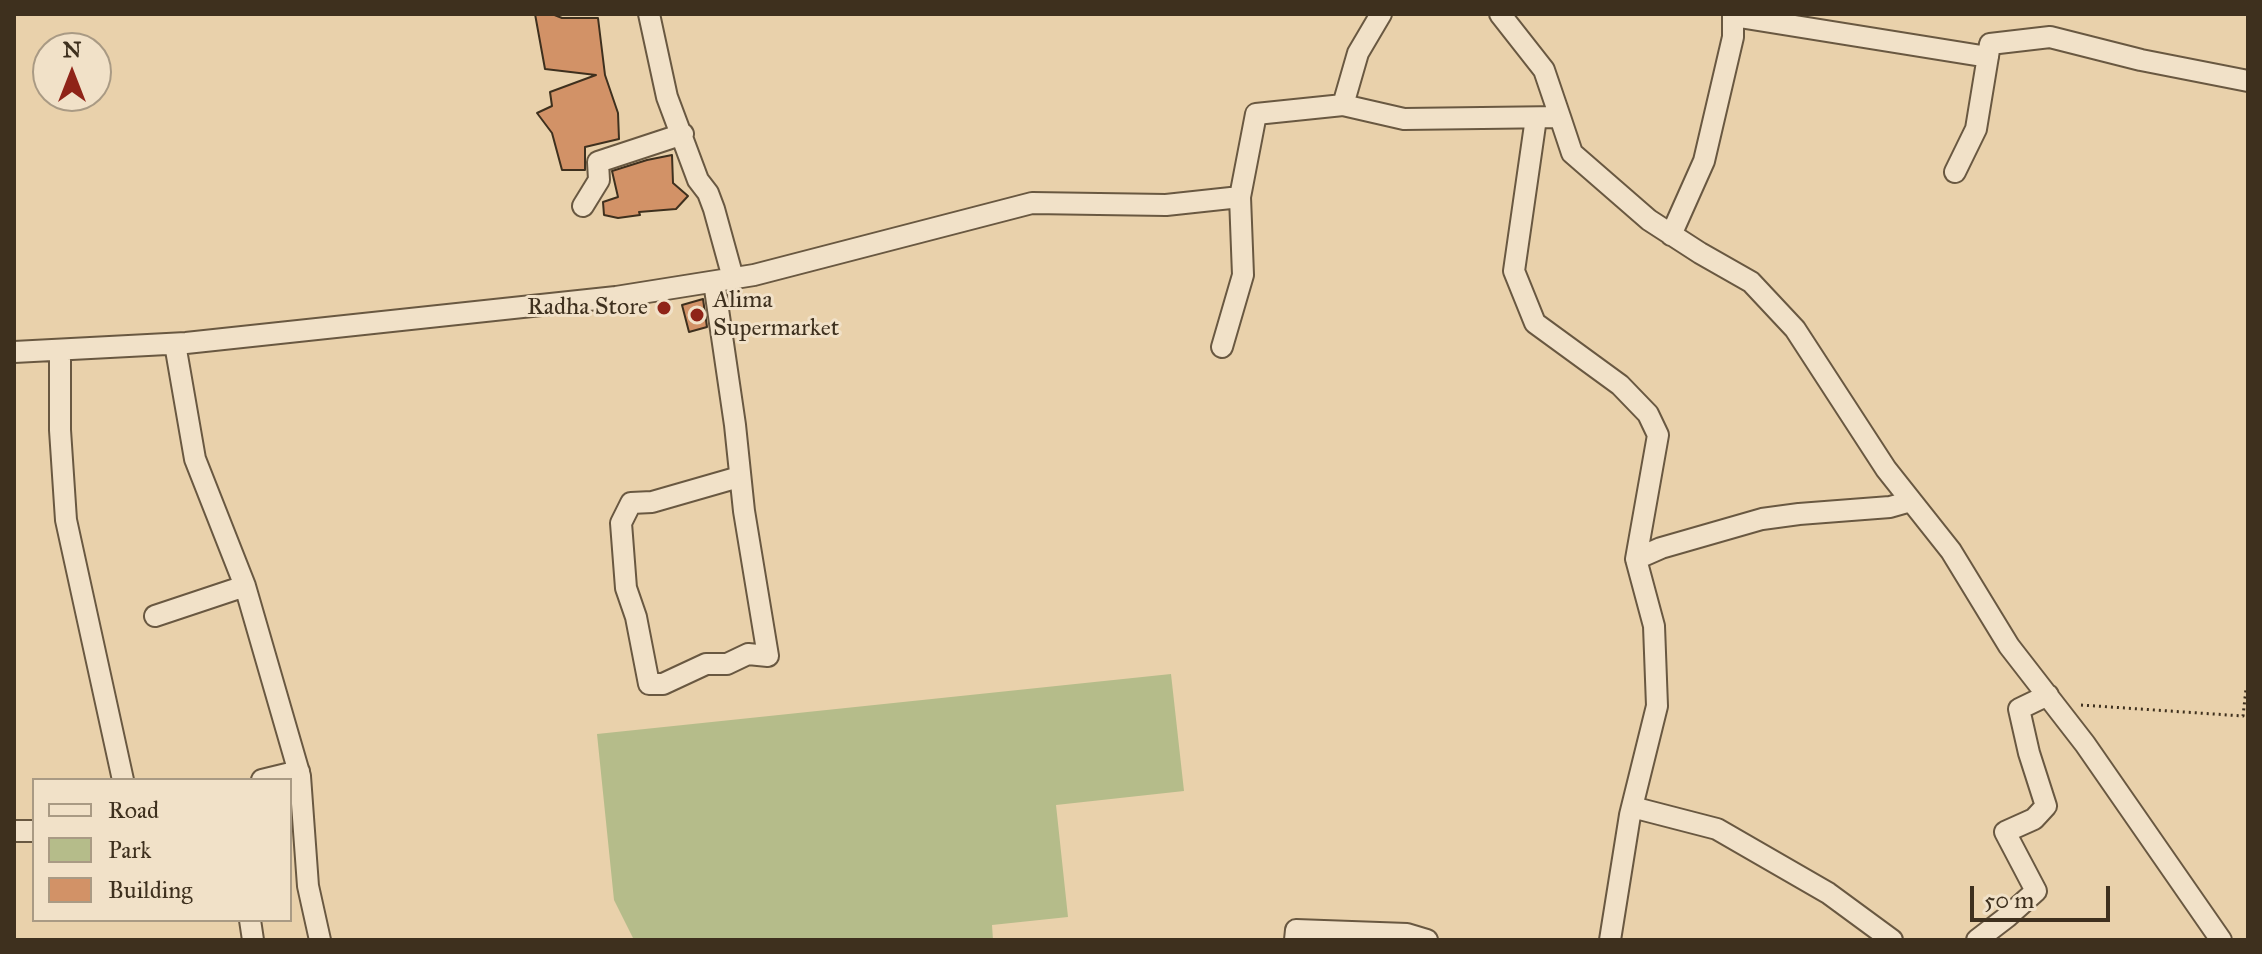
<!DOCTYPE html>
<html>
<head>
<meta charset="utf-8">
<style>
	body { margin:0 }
	#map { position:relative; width:2262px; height:954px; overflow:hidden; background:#e9d1ab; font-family:"IM FELL Great Primer",serif }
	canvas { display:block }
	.frame { position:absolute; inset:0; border:16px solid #3e301e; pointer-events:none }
	.legend { position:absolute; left:32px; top:778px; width:260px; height:144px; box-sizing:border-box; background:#f1e1c8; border:2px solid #a99a84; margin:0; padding:10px 14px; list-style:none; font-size:24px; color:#3e301e }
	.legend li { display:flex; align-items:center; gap:16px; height:40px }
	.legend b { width:40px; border:2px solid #a99a84 }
	.north { position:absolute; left:32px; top:32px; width:80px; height:80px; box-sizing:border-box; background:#f1e1c8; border:2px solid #a99a84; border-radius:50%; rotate:0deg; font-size:22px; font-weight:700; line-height:32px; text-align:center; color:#3e301e }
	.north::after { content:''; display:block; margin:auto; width:28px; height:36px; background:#8f2418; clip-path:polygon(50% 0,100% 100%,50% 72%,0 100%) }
	.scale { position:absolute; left:1970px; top:886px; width:140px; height:36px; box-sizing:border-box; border:4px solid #3e301e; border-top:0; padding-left:10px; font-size:24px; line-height:28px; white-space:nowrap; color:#3e301e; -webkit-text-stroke:6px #f1e1c8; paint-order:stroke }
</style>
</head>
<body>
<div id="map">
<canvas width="2262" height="954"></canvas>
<div class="frame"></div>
<ul class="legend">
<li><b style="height:10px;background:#f1e1c8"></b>Road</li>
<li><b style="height:22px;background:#b5bc8a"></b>Park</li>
<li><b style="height:22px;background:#d29267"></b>Building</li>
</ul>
<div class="north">N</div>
<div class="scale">50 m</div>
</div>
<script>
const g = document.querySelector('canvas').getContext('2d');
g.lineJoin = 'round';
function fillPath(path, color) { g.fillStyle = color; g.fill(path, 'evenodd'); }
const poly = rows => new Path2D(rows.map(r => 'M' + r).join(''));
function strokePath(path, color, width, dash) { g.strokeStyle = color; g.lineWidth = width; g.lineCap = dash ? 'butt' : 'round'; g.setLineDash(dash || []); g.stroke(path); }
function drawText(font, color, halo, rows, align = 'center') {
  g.font = font + ' "IM FELL Great Primer",serif'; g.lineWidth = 6; g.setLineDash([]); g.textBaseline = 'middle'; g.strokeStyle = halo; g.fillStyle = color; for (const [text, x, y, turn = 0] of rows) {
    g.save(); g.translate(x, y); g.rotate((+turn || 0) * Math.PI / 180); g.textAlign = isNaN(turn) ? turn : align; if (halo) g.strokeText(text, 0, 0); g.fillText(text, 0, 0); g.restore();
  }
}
fillPath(poly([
	[1171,674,1184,791,1056,805,1068,917,992,925,993,940,634,940,614,900,597,734]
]), '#b5bc8a');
const building = poly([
	[535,14,552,14,562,18,598,18,605,75,618,113,619,139,585,147,585,170,562,170,552,133,537,113,552,106,550,92,596,75,545,69,535,14],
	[672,155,673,183,688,196,676,209,639,212,640,215,618,218,604,215,603,202,618,197,612,171,647,160,672,155],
	[703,299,707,327,689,332,682,305,703,299]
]);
fillPath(building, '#d29267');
strokePath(building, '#3e301e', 2);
const street = poly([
	[649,14,667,97,698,180,708,193,714,209,733,278],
	[1500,14,1544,70,1560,117],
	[1733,16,1988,57],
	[1343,105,1358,53,1381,14],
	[1536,118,1514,271,1535,323,1620,385,1648,414,1658,435,1636,559],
	[1955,172,1976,129,1990,44,2050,37,2141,60,2248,81],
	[583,206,599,180,598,162,683,134],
	[1671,235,1704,161,1733,37,1733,14],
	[714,282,735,425,744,511,768,656,748,654,727,664,706,664,663,684,649,684,636,617,626,588,621,523,631,503,652,502,739,477],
	[175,344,195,459,245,586,300,776,308,886,320,940],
	[1222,347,1243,275,1240,197],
	[60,350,60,430,66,520,123,780],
	[14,352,186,343,616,297,754,275,1032,203,1166,205,1240,197,1256,114,1343,105,1404,119,1560,117,1572,153,1649,220,1700,253,1751,282,1795,329,1886,469,1951,551,2009,646,2085,744,2221,940],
	[155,616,245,586],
	[262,780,299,771],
	[1632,807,1717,829,1828,893,1892,940],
	[14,831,34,831],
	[250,920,253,940],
	[1295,940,1296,930,1407,934,1427,940],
	[1610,940,1630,815,1657,706,1654,626,1636,559,1661,548,1762,519,1799,514,1890,507,1911,501],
	[1977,940,2007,917,2036,891,2005,832,2034,819,2046,806,2029,753,2019,709,2048,695]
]);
strokePath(street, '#695841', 24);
strokePath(poly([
	[2081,705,2243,716,2246,689,2248,689]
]), '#3e301e', 3, [2, 4]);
strokePath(street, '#f1e1c8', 20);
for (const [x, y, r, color] of [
	[664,308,8,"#8f2418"],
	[697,315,8,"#8f2418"]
]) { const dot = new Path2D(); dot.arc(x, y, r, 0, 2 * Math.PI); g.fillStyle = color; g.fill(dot); strokePath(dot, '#f1e1c8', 3); }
drawText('24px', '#3e301e', '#f1e1c8', [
	["Alima",713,301],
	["Supermarket",713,329],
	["Radha Store",648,308,"right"]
], 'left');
</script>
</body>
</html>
